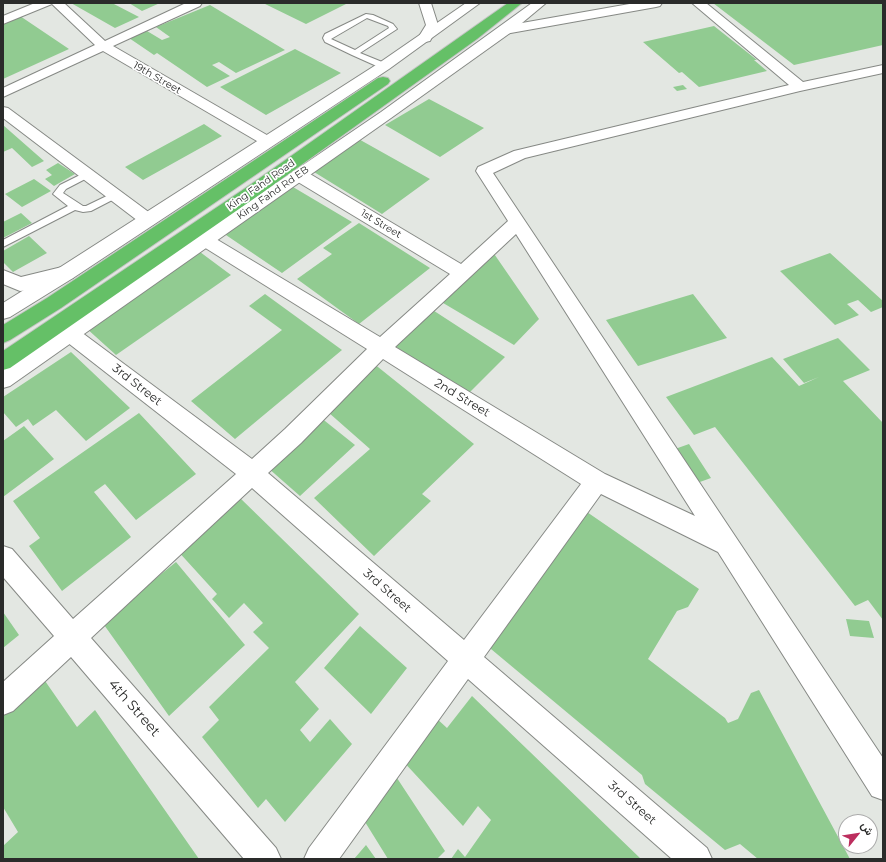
<!DOCTYPE html>
<html>
<head>
<meta charset="utf-8">
<style>
	body { margin:0 }
	#map { position:relative; width:886px; height:862px; overflow:hidden; background:#e3e7e2; font-family:Montserrat,Vazirmatn,sans-serif }
	canvas { display:block }
	.frame { position:absolute; inset:0; border:4px solid #2a2b2a; pointer-events:none }
	.north { position:absolute; left:838px; top:814px; width:40px; height:40px; box-sizing:border-box; background:#fff; border:1px solid #aaa; border-radius:50%; rotate:60deg; font-size:11px; font-weight:700; line-height:16px; text-align:center; color:#2a2b2a }
	.north::after { content:''; display:block; margin:auto; width:14px; height:18px; background:#bc2e5e; clip-path:polygon(50% 0,100% 100%,50% 72%,0 100%) }
</style>
</head>
<body>
<div id="map">
<canvas width="886" height="862"></canvas>
<div class="frame"></div>
<div class="north">ش</div>
</div>
<script>
const g = document.querySelector('canvas').getContext('2d');
g.lineJoin = 'round';
function fillPath(path, color) { g.fillStyle = color; g.fill(path, 'evenodd'); }
const poly = rows => new Path2D(rows.map(r => 'M' + r).join(''));
function strokePath(path, color, width, dash) { g.strokeStyle = color; g.lineWidth = width; g.lineCap = dash ? 'butt' : 'round'; g.setLineDash(dash || []); g.stroke(path); }
function drawText(font, color, halo, rows, align = 'center') {
  g.font = font + ' Montserrat,sans-serif'; g.lineWidth = 3.5; g.setLineDash([]); g.textBaseline = 'middle'; g.strokeStyle = halo; g.fillStyle = color; for (const [text, x, y, turn = 0] of rows) {
    g.save(); g.translate(x, y); g.rotate((+turn || 0) * Math.PI / 180); g.textAlign = isNaN(turn) ? turn : align; if (halo) g.strokeText(text, 0, 0); g.fillText(text, 0, 0); g.restore();
  }
}
fillPath(poly([
	[71,3,112,3,139,17,115,28],
	[129,3,160,3,142,11],
	[263,3,348,3,306,24],
	[713,3,883,3,883,45,794,65],
	[210,5,285,50,236,73,219,62,212,65,230,76,207,87,157,53,154,55,129,38,147,31,162,40,170,37,156,27],
	[20,16,69,49,3,79,3,22],
	[714,26,757,60,754,60,767,71,699,87,682,72,679,73,643,42],
	[295,49,341,73,266,115,220,87],
	[683,85,687,89,677,91,673,87],
	[429,99,484,128,440,157,385,125],
	[204,124,222,136,143,180,125,167],
	[3,125,44,161,32,167,12,148,3,152],
	[355,137,430,179,382,214,306,167],
	[58,163,75,174,54,186,45,179,52,175,46,170],
	[34,179,51,191,22,207,5,194],
	[293,187,352,222,282,273,223,233],
	[21,213,32,223,3,238,3,222],
	[359,223,430,268,359,324,297,279,332,254,323,248],
	[29,236,47,253,13,272,3,262,3,251],
	[488,245,539,319,514,345,433,297],
	[200,252,231,275,116,355,85,327],
	[830,253,883,301,883,307,871,312,858,300,847,304,859,315,835,325,780,271],
	[265,294,342,350,235,439,191,401,282,330,249,306],
	[693,294,727,338,638,366,606,320],
	[425,305,505,357,466,396,385,339],
	[838,338,870,370,843,381,883,423,883,620,868,600,855,606,715,427,694,435,666,397,772,357,799,386,819,377,804,383,783,359],
	[71,352,130,408,86,441,56,410,33,426,28,419,16,427,3,412,3,397],
	[373,363,474,444,422,494,431,501,374,556,314,498,370,449,320,405],
	[139,413,196,474,136,520,105,484,94,492,131,537,62,591,29,546,40,538,13,501],
	[315,413,355,445,300,496,259,460],
	[24,426,54,459,3,497,3,441],
	[689,444,711,478,697,483,675,449],
	[238,496,359,614,295,682,319,709,300,730,310,742,330,719,352,744,285,822,266,799,258,808,202,737,219,720,209,707,269,648,253,632,263,623,244,603,229,618,212,599,217,594,176,549],
	[584,510,699,589,688,607,677,611,648,659,725,718,728,723,738,719,751,693,759,690,850,859,758,859,740,844,725,850,645,784,642,775,485,644],
	[176,562,245,645,169,716,102,622],
	[3,612,19,635,3,648],
	[846,619,869,621,874,638,850,636],
	[360,626,407,668,371,714,324,668],
	[43,678,77,727,95,710,199,859,3,859,3,846,18,832,3,807,3,712],
	[472,696,641,859,451,859,458,849,465,857,491,820,478,806,463,826,401,759,435,717,447,728],
	[395,775,445,851,437,859,388,859,357,809],
	[366,845,376,859,354,859]
]), '#91cb91');
const service = poly([
	[366,14,373,15,393,24,397,29,360,53,387,64,387,68,381,68,352,55,325,42,323,38,325,34,366,14],
	[367,18,388,26,389,28,355,50,331,39,367,18],
	[88,171,92,174,91,176,66,189,63,193,83,206,86,206,115,192,118,193,120,195,118,197,91,211,83,212,75,210,3,247,3,240,68,206,53,194,60,185,88,171]
]);
const minor = poly([
	[35,3,64,3,105,41,186,3,202,3,200,6,113,46,272,138,275,141,272,144,267,146,262,144,103,51,3,97,3,88,95,45,52,4,3,24,3,16,35,3],
	[635,3,662,3,660,6,656,7,505,34,500,33,499,30,500,27,505,26,635,3],
	[692,3,706,3,803,82,883,65,883,73,800,91,525,158,493,173,883,758,883,800,872,796,718,552,601,494,484,657,707,848,712,859,672,859,468,679,339,859,304,859,309,848,448,661,252,488,91,638,276,848,281,859,244,859,71,657,13,711,3,715,3,682,54,636,3,577,3,546,12,549,73,619,236,474,63,339,60,334,63,329,70,326,77,329,252,459,285,429,367,349,199,244,196,240,199,236,205,234,211,236,380,337,450,274,293,179,291,175,293,171,299,170,305,171,461,264,508,221,476,171,478,167,514,151,789,85,692,3],
	[516,234,695,516,605,474,395,347,516,234],
	[383,359,581,484,464,640,268,473,301,443,383,359],
	[3,107,8,108,154,216,157,220,154,224,148,226,142,224,3,118,3,107]
]);
const tertiary = poly([
	[419,3,431,3,438,25,430,41,425,42,420,41,418,38,426,25,419,3],
	[66,266,73,268,75,273,73,278,30,290,20,291,3,284,3,270,21,277,66,266]
]);
const secondary = poly([
	[466,3,480,3,389,69,73,278,10,317,3,319,3,303,59,268,379,63,466,3],
	[532,3,546,3,510,33,391,118,10,386,3,388,3,369,381,112,532,3]
]);
const motorway = poly([
	[508,3,522,3,477,39,262,193,10,368,3,370,3,351,250,185,508,3],
	[383,77,388,78,390,81,388,84,61,308,10,340,3,343,3,325,47,298,378,78,383,77]
]);
strokePath(service, '#868985', 2);
strokePath(minor, '#868985', 2);
strokePath(tertiary, '#868985', 2);
strokePath(secondary, '#868985', 2);
strokePath(motorway, '#c3c4c3', 2);
fillPath(service, '#fff');
fillPath(minor, '#fff');
fillPath(tertiary, '#fff');
fillPath(secondary, '#fff');
fillPath(motorway, '#65c067');
drawText('10px', '#2a2b2a', '#fff', [
	["19th Street",157,78,30],
	["King Fahd Road",261,185,-35],
	["King Fahd Rd EB",273,193,-35],
	["1st Street",381,224,31]
]);
drawText('12px', '#2a2b2a', '#fff', [
	["3rd Street",137,385,38],
	["2nd Street",462,398,31],
	["3rd Street",387,591,41],
	["3rd Street",632,803,41]
]);
drawText('14px', '#2a2b2a', '#fff', [
	["4th Street",134,708,49]
]);
</script>
</body>
</html>
